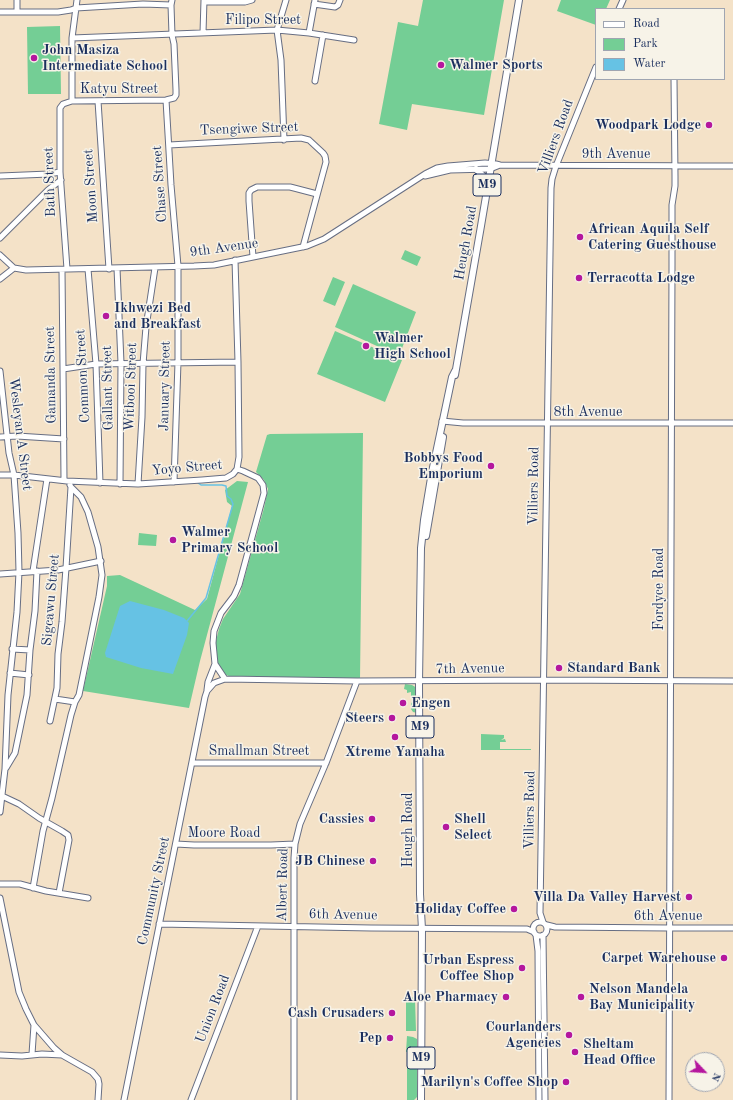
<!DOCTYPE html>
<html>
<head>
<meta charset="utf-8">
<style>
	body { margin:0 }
	#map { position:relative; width:733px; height:1100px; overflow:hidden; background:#f4e2c8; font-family:"Old Standard TT",serif }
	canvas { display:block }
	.legend { position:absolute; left:595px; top:8px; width:130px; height:72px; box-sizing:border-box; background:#f7f3e8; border:1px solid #9fa5b1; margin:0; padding:5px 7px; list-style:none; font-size:12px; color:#1b2f5e }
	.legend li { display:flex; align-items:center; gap:8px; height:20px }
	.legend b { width:20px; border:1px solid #9fa5b1 }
	.north { position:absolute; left:685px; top:1052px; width:40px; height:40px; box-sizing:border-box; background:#f7f3e8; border:1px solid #9fa5b1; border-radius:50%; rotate:115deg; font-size:11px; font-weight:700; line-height:16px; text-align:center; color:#1b2f5e }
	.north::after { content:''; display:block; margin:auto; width:14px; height:18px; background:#b5179e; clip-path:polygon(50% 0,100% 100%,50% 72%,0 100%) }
</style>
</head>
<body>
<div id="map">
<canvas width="733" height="1100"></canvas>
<ul class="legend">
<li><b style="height:5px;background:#fff"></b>Road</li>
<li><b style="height:11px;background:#74ce95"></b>Park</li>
<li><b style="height:11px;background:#66c2e4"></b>Water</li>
</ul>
<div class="north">N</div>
</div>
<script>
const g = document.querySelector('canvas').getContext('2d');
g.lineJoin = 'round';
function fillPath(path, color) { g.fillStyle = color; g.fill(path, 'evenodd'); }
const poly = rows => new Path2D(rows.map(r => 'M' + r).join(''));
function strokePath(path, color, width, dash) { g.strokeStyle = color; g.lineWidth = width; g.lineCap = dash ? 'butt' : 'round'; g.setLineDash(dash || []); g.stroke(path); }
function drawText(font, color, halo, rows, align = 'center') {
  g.font = font + ' "Old Standard TT",serif'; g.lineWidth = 3; g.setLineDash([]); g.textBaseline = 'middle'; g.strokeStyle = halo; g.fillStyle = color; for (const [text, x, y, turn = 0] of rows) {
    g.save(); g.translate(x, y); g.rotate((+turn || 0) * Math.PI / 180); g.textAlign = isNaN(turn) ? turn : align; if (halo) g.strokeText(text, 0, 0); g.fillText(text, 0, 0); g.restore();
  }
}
fillPath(poly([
	[423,0,504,0,484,115,412,104,407,130,379,124,398,22,418,26],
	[561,0,610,0,606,9,596,9,596,25,557,11],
	[60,26,61,94,28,94,27,27],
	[405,250,421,257,417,266,401,259],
	[333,277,345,282,335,306,323,301],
	[353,284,416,312,399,356,335,327],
	[335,331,402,360,385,402,317,374],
	[363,433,360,679,231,677,224,674,219,669,216,658,216,641,219,629,223,619,240,594,264,508,268,489,264,480,256,472,267,435,270,434],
	[237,481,248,482,200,661,189,708,83,691,107,586,107,576,120,575,195,610,207,599,232,506,227,502,225,490],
	[139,533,157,535,156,546,138,545],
	[405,684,412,685,417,688,418,698,415,701,415,708,418,711,417,713,413,712,411,709,411,703,413,702,414,699,411,699,411,692,407,693,407,690,404,689],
	[481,734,504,735,504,738,501,740,505,739,506,742,500,742,500,749,531,749,531,750,481,750],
	[405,997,412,997,415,1000,416,1031,406,1031,406,1002],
	[407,1036,413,1037,417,1039,417,1048,414,1051,406,1052],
	[407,1058,414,1058,417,1060,417,1097,414,1100,407,1100]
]), '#74ce95');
fillPath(poly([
	[130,601,164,610,184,618,189,623,187,635,173,674,141,668,106,657,105,653,120,606]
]), '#66c2e4');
strokePath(poly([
	[187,621,206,598,233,504,231,499,227,496,226,486,222,485,201,485,198,483]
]), '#66c2e4', 1.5);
const minor = poly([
	[204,2,245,2,252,0],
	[314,4,335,7,338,5,340,0],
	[619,9,623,0],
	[0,12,58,12,71,10,76,8,143,4,171,5],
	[17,12,17,0],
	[203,33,204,0],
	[309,33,315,0],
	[72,38,277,30,309,33,354,40],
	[315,81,323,35],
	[166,100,171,185,178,266,178,362,174,482],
	[72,101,72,38,77,0],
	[98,101,109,269],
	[284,140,281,60,277,30,286,0],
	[169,145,301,138,309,140,323,153,325,156,326,162,303,247],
	[0,176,49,174,60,172],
	[425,176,450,170,490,169,500,165],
	[0,238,48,190,61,180],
	[0,255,14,268],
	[253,257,249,201,249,193,251,190,257,187,290,187,294,188,317,194],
	[14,268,26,270,194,266,214,265,307,246,324,239,425,174,437,168,448,166,485,163,496,164,500,165,733,166],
	[117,268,121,363,120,484],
	[67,269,60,172,60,108,63,104,72,101,166,100,174,98,176,95,176,90,174,44,172,35,171,5,172,0],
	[88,269,96,364,100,483],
	[62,270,63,369,64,480],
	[0,279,14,268],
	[63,369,96,364,238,362],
	[0,371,9,453,14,475,18,533,19,572,17,612,8,695,5,769,0,812],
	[442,421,463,423,733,423],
	[0,437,17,436,64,439],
	[0,475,14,475,67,481,138,484,202,480,226,478,233,474,237,469,239,457,238,362,235,260],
	[138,484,142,417,143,364,146,327,155,268],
	[33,571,47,479],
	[0,574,58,570,101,561],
	[12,649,30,650],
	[10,673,29,675],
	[225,679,215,664,213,643,214,631,221,613,234,596,239,585,264,493,263,485,258,478,243,471,237,469],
	[207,690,208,682,215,664],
	[55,699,75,702],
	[50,721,57,688,58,654,62,622,66,568,71,487,70,485],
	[192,763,326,763],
	[6,768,15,753,27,695,30,650,35,611,37,571],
	[2,796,19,804,39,818,62,831,68,835,69,840,59,893],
	[176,844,194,845,271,845,295,844],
	[0,884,20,884,46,891,88,898],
	[33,888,43,831,52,798,71,715,75,702,79,695,99,597,102,575,98,547,88,512,81,497,71,487],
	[0,898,19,992,26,1009,34,1025,54,1048,62,1055,92,1072,98,1079,99,1084,98,1100],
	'533 929a7 7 0 1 1 14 0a7 7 0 1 1-14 0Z',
	[543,922,540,913,551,188,552,179,556,166,596,67],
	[159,924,371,928,527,929,534,932],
	[547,925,555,927,669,928,733,928],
	[536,935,538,951,539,1100],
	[543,935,545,1100],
	[32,1054,34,1025],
	[0,1055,22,1056,42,1054,62,1055],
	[124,1100,205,697,207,691,214,683,225,679,357,681,544,680,733,681],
	[191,1100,258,926],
	[294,1100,294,858,295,844,300,824,326,763,357,681],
	[669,1100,672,266,672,205,675,186,675,176,674,79]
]);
const major = poly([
	[476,169,483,176,488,184],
	[455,375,481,226,519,0],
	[426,536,443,437],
	[421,1100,422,929,420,894,419,682,421,548,424,520,432,472,452,377,455,371]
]);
strokePath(minor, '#676e83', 7);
strokePath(major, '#676e83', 8);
strokePath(minor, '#fff', 5);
strokePath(major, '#fff', 6);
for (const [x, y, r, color] of [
	[34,58,4,"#b5179e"],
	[441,65,4,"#b5179e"],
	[709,125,4,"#b5179e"],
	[580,237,4,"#b5179e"],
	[579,278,4,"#b5179e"],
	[106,316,4,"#b5179e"],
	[366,346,4,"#b5179e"],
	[491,466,4,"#b5179e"],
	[173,540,4,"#b5179e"],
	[559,668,4,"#b5179e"],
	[403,703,4,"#b5179e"],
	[392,718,4,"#b5179e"],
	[395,737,4,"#b5179e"],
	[372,819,4,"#b5179e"],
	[446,827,4,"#b5179e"],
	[373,861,4,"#b5179e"],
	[689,897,4,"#b5179e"],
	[514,909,4,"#b5179e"],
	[724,958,4,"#b5179e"],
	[522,968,4,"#b5179e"],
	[506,997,4,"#b5179e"],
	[581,997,4,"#b5179e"],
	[392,1013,4,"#b5179e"],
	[569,1035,4,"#b5179e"],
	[390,1038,4,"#b5179e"],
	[575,1052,4,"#b5179e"],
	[566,1082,4,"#b5179e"]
]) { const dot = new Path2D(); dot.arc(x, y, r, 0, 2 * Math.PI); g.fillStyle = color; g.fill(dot); strokePath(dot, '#f7f3e8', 1.5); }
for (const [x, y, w] of [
	[487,185,28],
	[420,727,28],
	[421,1058,28]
]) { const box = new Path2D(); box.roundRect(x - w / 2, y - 11, w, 22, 3); g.fillStyle = '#f7f3e8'; g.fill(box); strokePath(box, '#1b2f5e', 1); }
drawText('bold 13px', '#1b2f5e', null, [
	["M9",487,185],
	["M9",420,727],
	["M9",421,1058]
]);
drawText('14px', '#1b2f5e', '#f7f3e8', [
	["Filipo Street",263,20],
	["Katyu Street",119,89],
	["Tsengiwe Street",249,129,-2],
	["Villiers Road",556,137,-70],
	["9th Avenue",616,154],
	["Bath Street",50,182,-92],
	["Chase Street",160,184,-94],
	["Moon Street",91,186,-94],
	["Heugh Road",466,243,-80],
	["9th Avenue",224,248,-8],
	["Gamanda Street",51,375,-91],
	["Common Street",83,376,-93],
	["January Street",165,386,-89],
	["Witbooi Street",131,387,-88],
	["Gallant Street",108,388,-91],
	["8th Avenue",588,412],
	["Wesleyan A Street",20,434,83],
	["Yoyo Street",187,468,-5],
	["Villiers Road",534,486,-89],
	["Fordyce Road",659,589,-90],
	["Sigcawu Street",51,600,-85],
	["7th Avenue",470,669,-1],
	["Smallman Street",259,751],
	["Villiers Road",530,810,-89],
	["Heugh Road",408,830,-90],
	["Moore Road",224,833],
	["Albert Road",283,885,-89],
	["Community Street",154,891,-78],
	["6th Avenue",343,915,1],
	["6th Avenue",668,916],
	["Union Road",213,1009,-69]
]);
drawText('bold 14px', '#1b2f5e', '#f7f3e8', [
	["John Masiza",42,50,"left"],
	["Intermediate School",42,66,"left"],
	["Walmer Sports",449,65,"left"],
	["Woodpark Lodge",701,125],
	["African Aquila Self",588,229,"left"],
	["Catering Guesthouse",588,245,"left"],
	["Terracotta Lodge",587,278,"left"],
	["Ikhwezi Bed",114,308,"left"],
	["and Breakfast",114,324,"left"],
	["Walmer",374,338,"left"],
	["High School",374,354,"left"],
	["Bobbys Food",483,458],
	["Emporium",483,474],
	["Walmer",181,532,"left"],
	["Primary School",181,548,"left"],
	["Standard Bank",567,668,"left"],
	["Engen",411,703,"left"],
	["Steers",384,718],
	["Xtreme Yamaha",395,752,"center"],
	["Cassies",364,819],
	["Shell",454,819,"left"],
	["Select",454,835,"left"],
	["JB Chinese",365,861],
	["Villa Da Valley Harvest",681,897],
	["Holiday Coffee",506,909],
	["Carpet Warehouse",716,958],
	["Urban Espress",514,960],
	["Coffee Shop",514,976],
	["Nelson Mandela",589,989,"left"],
	["Bay Municipality",589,1005,"left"],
	["Aloe Pharmacy",498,997],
	["Cash Crusaders",384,1013],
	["Courlanders",561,1027],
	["Agencies",561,1043],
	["Pep",382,1038],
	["Sheltam",583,1044,"left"],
	["Head Office",583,1060,"left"],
	["Marilyn's Coffee Shop",558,1082]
], 'right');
</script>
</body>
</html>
